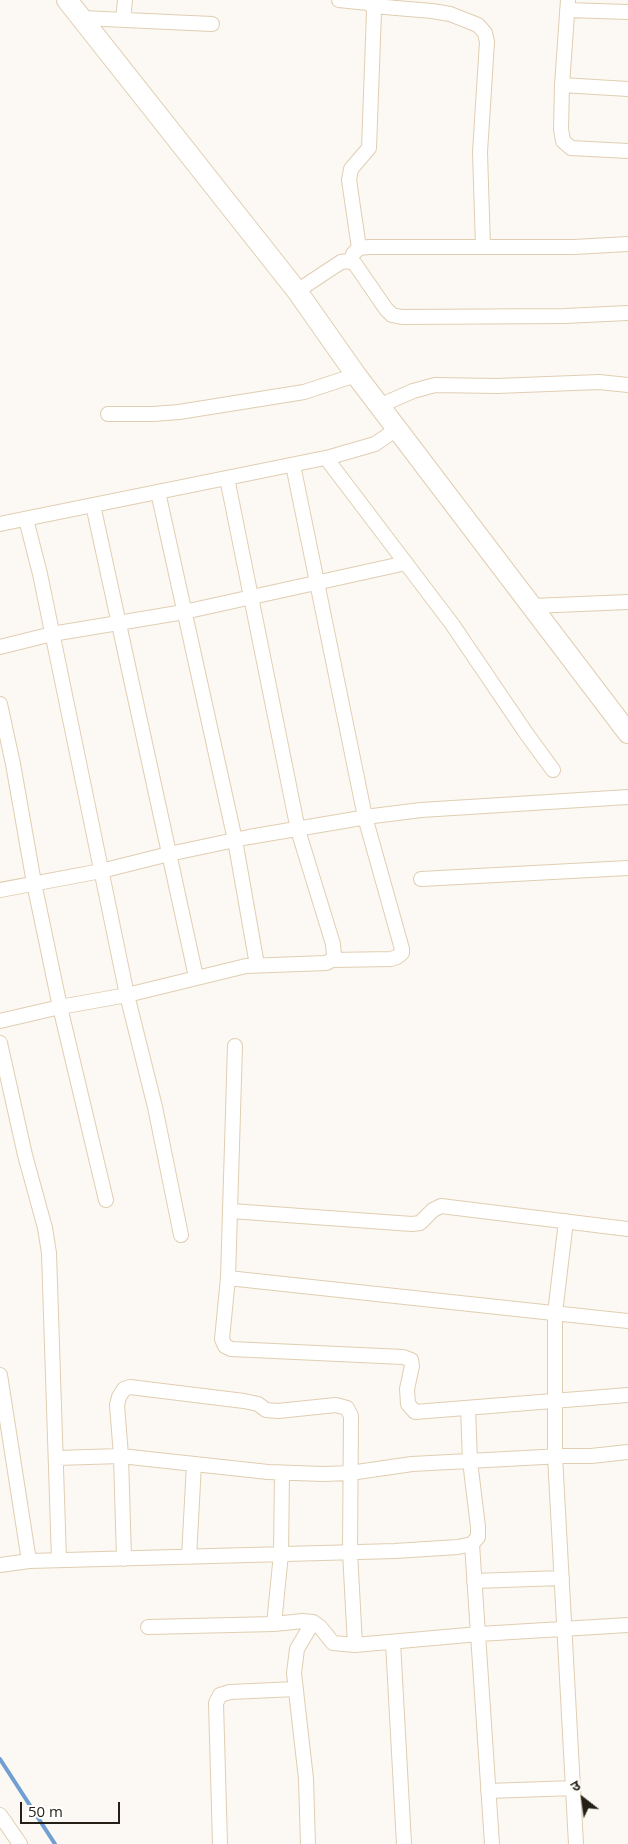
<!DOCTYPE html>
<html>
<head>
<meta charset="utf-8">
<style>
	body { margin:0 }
	#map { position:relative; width:628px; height:1844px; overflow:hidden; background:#fcf8f3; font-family:"Open Sans","Noto Sans Devanagari",sans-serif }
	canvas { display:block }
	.north { position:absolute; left:558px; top:1774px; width:50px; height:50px; -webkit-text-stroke:4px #fff; paint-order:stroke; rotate:330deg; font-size:14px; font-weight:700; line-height:20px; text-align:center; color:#261f15 }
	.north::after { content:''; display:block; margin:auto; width:18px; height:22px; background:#261f15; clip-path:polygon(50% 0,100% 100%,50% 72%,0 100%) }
	.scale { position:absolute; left:20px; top:1802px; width:100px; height:22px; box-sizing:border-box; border:2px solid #261f15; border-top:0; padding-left:6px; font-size:15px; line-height:18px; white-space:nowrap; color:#261f15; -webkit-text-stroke:4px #fff; paint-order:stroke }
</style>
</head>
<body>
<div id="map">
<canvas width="628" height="1844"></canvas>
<div class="north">उ</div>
<div class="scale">50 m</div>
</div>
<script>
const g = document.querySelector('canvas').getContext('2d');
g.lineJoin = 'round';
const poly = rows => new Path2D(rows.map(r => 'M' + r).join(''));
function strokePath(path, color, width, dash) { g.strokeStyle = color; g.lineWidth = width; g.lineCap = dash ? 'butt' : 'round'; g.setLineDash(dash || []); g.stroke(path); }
strokePath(poly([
	[0,1759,55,1844]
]), '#70a0d2', 4);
const street = poly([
	[339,0,368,3,373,6,374,12,369,148,351,169,349,180,359,248],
	[568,0,562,85,561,129,563,141,571,148,628,151],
	[373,6,432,11,450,14,478,25,485,33,487,42,480,152,483,247],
	[567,10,628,12],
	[82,18,212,24],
	[123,20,125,0],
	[562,85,628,89],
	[353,254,359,248,369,247,574,247,628,244],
	[297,291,341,262,349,261,355,264,386,309,392,315,402,317,565,316,628,313],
	[379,406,413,391,435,385,497,386,599,382,628,385],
	[108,414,153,414,179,412,304,392,356,375],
	[326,458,452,624,526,733,553,770],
	[293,465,365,817,402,949,402,953,397,957,391,959,332,960],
	[158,492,235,840,257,965],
	[93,505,196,977],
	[26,519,40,574,127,995,155,1107,181,1235],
	[0,524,330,457,375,444,397,429],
	[533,606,628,602],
	[0,647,52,634,184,612,406,563],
	[0,704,13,764,34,883,60,1007,106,1200],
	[421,879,628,868],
	[0,890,101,871,169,854,249,837,373,816,421,810,628,797],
	[0,1021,60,1007,127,995,246,966,326,963,332,960,334,956,333,944,298,830,227,478],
	[0,1043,25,1155,45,1228,49,1253,59,1560],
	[235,1046,228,1278,222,1339,225,1346,231,1349,403,1357,411,1360,412,1366,407,1389,408,1404,415,1412,628,1395],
	[231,1211,412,1224,420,1223,433,1210,441,1206,628,1229],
	[566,1221,555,1313,555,1456,576,1844],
	[228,1278,628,1321],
	[0,1375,29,1561],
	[56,1458,121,1456,268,1472,323,1474,350,1473,412,1464,562,1456,591,1456,628,1452],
	[472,1544,492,1844],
	[189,1557,194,1464],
	[124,1559,121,1456,117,1405,119,1397,124,1389,130,1387,244,1401,258,1404,266,1410,278,1411,336,1405,347,1408,351,1416,350,1552,355,1645],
	[0,1565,29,1561,395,1551,458,1547,472,1544,478,1537,478,1527,470,1461,468,1408],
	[474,1581,562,1578],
	[274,1624,281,1554,282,1473],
	[148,1627,274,1624,303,1621,313,1622,320,1627,333,1643,355,1645,479,1634,628,1625],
	[393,1642,404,1844],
	[488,1791,574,1788],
	[0,1815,20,1844],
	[220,1844,216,1703,220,1695,230,1692,296,1689],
	[308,1844,306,1779,294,1673,297,1649,313,1622]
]);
const secondary = poly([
	[67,0,297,291,356,375,628,733]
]);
strokePath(street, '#e0ceb2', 16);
strokePath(secondary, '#e0ceb2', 22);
strokePath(street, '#fff', 14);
strokePath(secondary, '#fff', 20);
</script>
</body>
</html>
